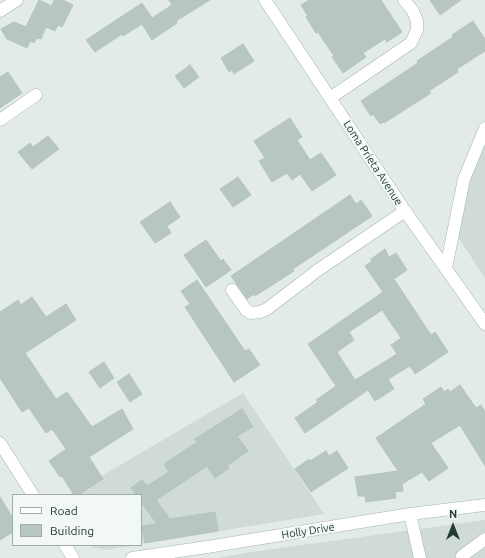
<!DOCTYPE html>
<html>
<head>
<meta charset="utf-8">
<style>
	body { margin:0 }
	#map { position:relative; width:485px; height:558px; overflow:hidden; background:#e2ebe8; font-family:Ubuntu,sans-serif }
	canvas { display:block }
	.legend { position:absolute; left:12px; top:494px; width:130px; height:52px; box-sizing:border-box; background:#f2f8f5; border:1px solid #9faca9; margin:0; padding:5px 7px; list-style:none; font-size:12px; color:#233b36 }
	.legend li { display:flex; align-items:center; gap:8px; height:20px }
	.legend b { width:20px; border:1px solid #9faca9 }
	.north { position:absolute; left:433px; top:506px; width:40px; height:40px; -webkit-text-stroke:3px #f2f8f5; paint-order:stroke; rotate:0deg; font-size:11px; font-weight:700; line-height:16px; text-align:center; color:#233b36 }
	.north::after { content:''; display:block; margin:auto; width:14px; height:18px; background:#233b36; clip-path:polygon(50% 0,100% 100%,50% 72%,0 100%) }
</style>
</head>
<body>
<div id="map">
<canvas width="485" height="558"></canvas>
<ul class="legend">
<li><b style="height:5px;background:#fff"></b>Road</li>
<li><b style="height:11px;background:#b7c6c1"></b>Building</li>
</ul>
<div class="north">N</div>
</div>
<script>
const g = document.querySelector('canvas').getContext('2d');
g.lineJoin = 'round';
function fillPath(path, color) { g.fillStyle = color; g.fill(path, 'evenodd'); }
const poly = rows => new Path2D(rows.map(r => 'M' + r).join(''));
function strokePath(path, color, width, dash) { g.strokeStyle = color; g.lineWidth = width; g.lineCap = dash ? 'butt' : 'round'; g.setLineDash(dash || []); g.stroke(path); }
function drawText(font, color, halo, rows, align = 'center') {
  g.font = font + ' Ubuntu,sans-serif'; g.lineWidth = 4; g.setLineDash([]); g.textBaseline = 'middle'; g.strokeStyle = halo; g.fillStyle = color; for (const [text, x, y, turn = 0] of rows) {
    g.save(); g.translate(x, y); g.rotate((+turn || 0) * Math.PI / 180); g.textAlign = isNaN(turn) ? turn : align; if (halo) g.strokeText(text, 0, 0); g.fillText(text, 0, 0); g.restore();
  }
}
fillPath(poly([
	[485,123,485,278,450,225],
	[243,393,324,514,141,544,141,495,69,495],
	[485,520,485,558,217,558,251,552],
	[91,545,137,545,105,550,92,547]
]), '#d0dbd7');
const building = poly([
	[39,0,52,6,54,0,63,0,73,5,62,27,58,25,55,31,46,27,41,39,37,38,34,43,30,41,27,48,7,39,1,29,14,22,26,27,39,0],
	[169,0,210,0,176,21,177,23,152,40,142,24,123,36,122,34,95,52,86,40,142,3,152,18,172,5,169,0],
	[309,0,381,0,402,32,387,42,385,39,363,53,366,57,343,73,332,57,334,56,318,32,316,33,306,17,308,16,301,5,309,0],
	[430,0,461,0,440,15,430,0],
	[473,21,485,39,485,51,457,69,458,72,429,91,431,93,384,123,383,122,380,124,373,114,371,116,361,101,418,63,417,61,453,37,452,35,473,21],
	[243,44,254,61,234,74,232,70,229,72,221,58,243,44],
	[190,65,199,77,184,88,175,76,190,65],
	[8,72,22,93,0,108,0,77,8,72],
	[290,118,302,137,297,140,310,160,321,153,336,175,312,191,300,174,292,180,287,173,272,182,259,161,265,158,254,141,290,118],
	[48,136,59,149,32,169,18,152,30,143,33,147,48,136],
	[238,177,251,195,233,207,220,189,238,177],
	[350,195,356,204,361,200,372,216,293,269,294,271,255,296,254,294,247,299,231,276,350,195],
	[170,202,180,217,167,226,171,233,155,243,140,222,170,202],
	[206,240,221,261,223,259,231,270,206,287,184,255,206,240],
	[385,249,389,257,396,253,407,270,394,279,431,335,435,332,448,352,415,374,410,366,388,379,394,389,375,401,368,390,305,433,295,418,318,402,316,400,336,386,308,344,383,292,365,266,372,261,371,259,385,249],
	[382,310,401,338,391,345,397,354,355,380,337,352,354,340,349,332,382,310],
	[197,280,245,351,249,349,260,365,234,382,185,307,190,304,181,291,197,280],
	[32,297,46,317,66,304,76,320,25,353,56,399,67,392,92,427,122,409,133,429,89,457,103,479,78,495,74,495,62,476,60,477,49,461,66,449,52,429,46,433,29,408,22,412,0,378,0,312,18,300,21,305,32,297],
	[104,362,114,378,100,388,89,372,104,362],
	[129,374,142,394,130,402,117,382,129,374],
	[460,385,476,408,481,405,485,412,485,466,460,425,431,443,448,468,429,481,422,472,402,484,403,491,395,492,396,498,366,502,365,496,358,496,355,477,398,471,376,438,426,404,423,399,441,387,444,392,448,389,450,392,460,385],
	[242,409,253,427,237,436,248,451,227,466,229,468,215,478,207,466,156,500,170,519,215,512,218,531,145,543,142,526,157,524,141,502,141,495,136,495,131,488,142,480,147,486,169,472,164,464,197,442,195,439,242,409],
	[326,451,329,456,337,451,348,468,311,492,295,469,309,459,310,461,326,451],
	[0,497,13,518,13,532,0,540,0,497]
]);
fillPath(building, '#b7c6c1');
strokePath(building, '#b5c4bf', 1);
const minor = poly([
	[265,0,405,211,485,324],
	[0,11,17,0],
	[330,98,411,43,417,30,417,21,413,11,404,0],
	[0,120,36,95],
	[446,268,464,179,485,128],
	[232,290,246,310,251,313,260,312,267,309,318,270,405,211],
	[0,443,33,495],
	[410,514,420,558],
	[65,545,73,558],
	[462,556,485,539],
	[132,558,207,547,410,514,485,505]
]);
strokePath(minor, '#a5b3af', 13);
strokePath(minor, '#fff', 12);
drawText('11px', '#233b36', '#f2f8f5', [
	["Loma Prieta Avenue",373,163,57],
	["Holly Drive",308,531,-9]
]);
</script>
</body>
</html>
